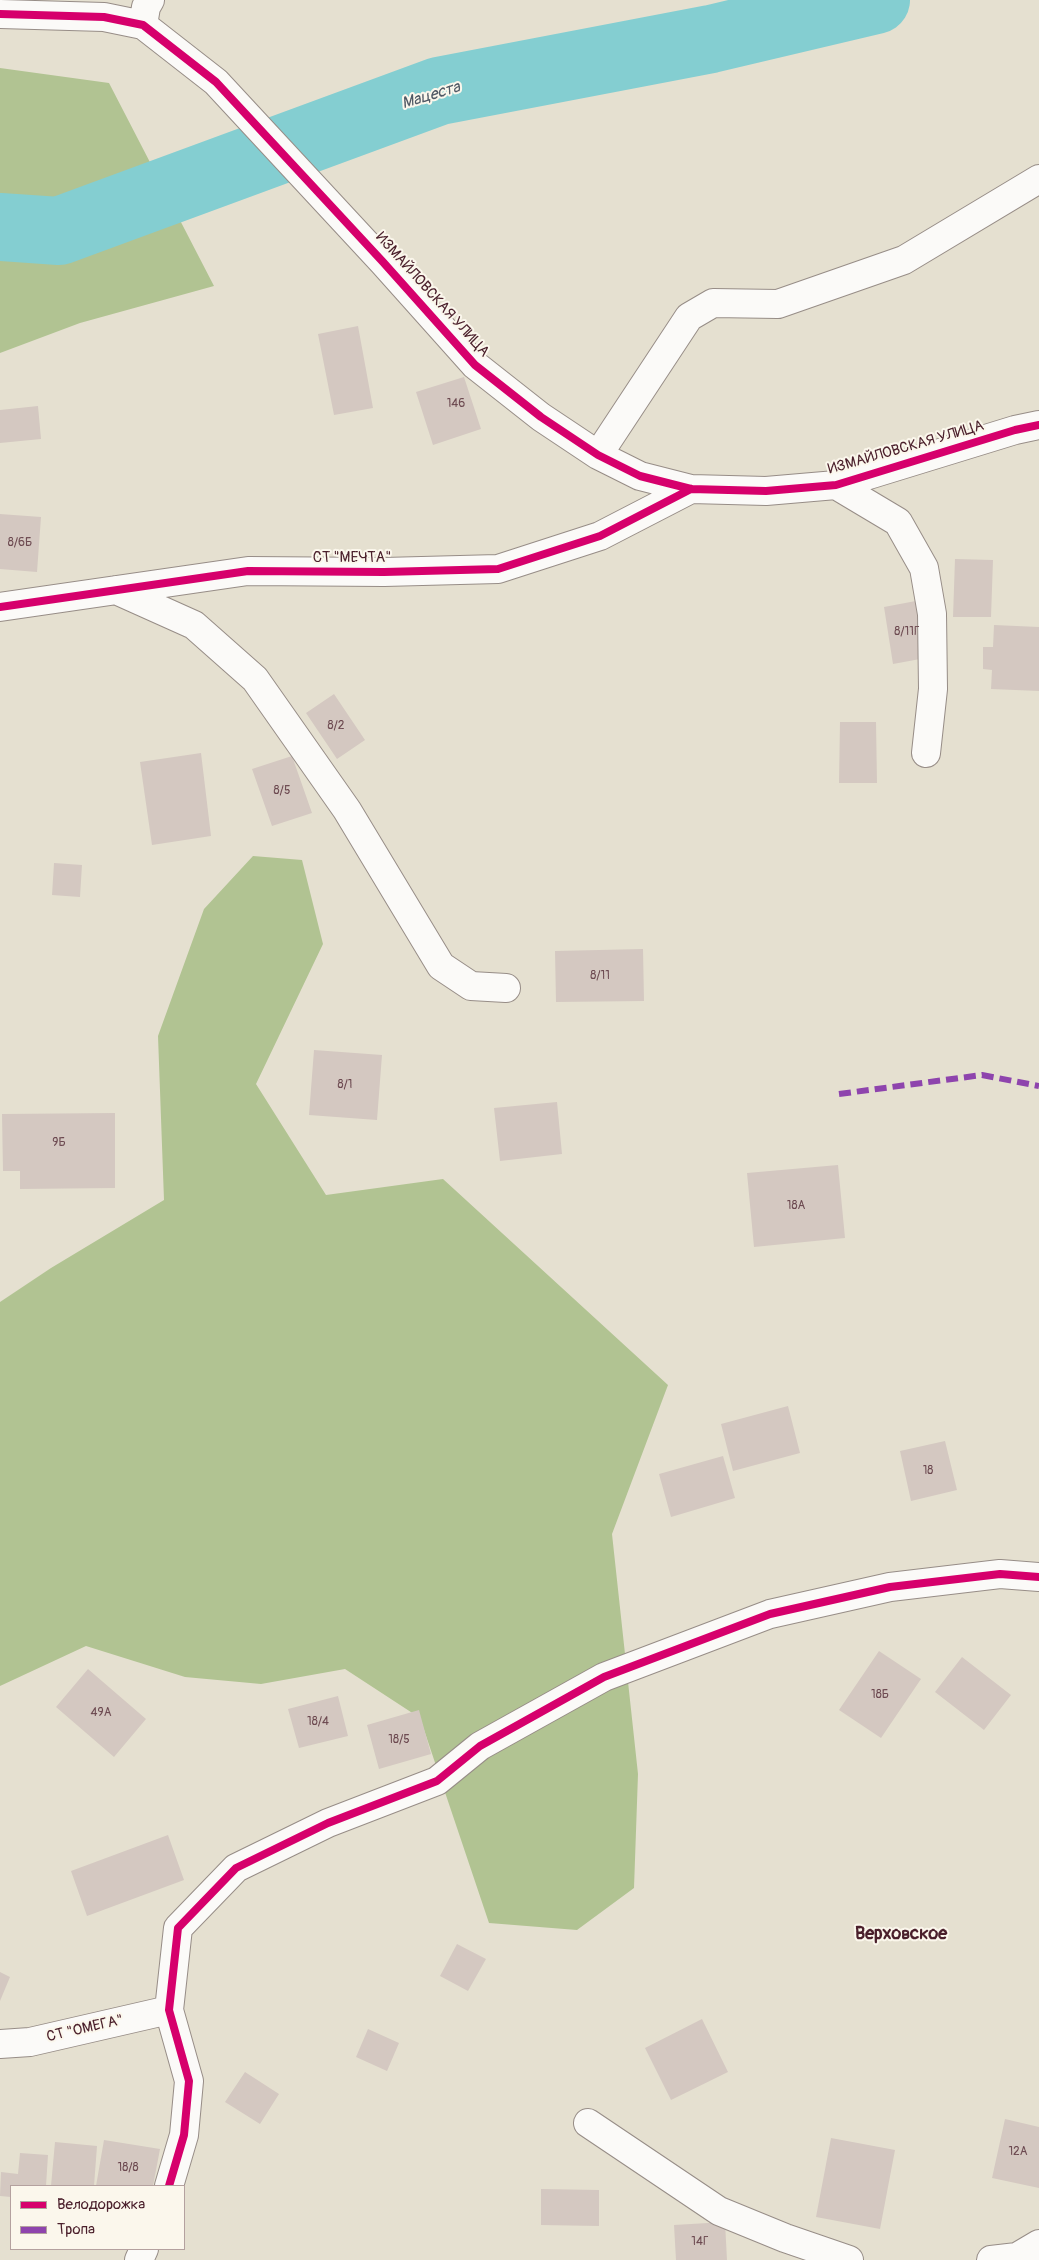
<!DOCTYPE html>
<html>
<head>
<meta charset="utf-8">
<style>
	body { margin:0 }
	#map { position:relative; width:1039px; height:2260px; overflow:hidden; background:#e5e0d0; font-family:Pangolin,sans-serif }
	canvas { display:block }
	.legend { position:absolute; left:10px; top:2185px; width:175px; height:65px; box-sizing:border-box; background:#fbf7ec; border:1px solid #b4a19f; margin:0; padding:6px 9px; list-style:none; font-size:15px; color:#4a1f2b }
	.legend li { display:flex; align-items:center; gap:10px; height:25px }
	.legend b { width:25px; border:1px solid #b4a19f }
</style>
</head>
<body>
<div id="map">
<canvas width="1039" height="2260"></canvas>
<ul class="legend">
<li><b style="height:6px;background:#d6006c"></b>Велодорожка</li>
<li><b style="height:6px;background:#8e44ad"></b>Тропа</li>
</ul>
</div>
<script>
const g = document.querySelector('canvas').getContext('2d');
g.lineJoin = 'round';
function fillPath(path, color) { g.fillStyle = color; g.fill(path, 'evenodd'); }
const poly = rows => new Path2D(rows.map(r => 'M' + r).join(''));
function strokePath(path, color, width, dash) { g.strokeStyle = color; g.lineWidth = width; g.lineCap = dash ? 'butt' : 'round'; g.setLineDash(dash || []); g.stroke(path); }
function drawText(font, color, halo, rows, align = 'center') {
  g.font = font + ' Pangolin,sans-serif'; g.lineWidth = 4; g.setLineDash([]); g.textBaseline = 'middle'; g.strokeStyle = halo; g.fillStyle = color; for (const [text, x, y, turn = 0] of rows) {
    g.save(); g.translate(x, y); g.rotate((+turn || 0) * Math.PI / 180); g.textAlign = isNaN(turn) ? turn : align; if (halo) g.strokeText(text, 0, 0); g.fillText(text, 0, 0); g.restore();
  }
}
fillPath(poly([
	[0,68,109,83,214,286,80,323,0,353],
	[253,856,302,860,323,944,256,1084,326,1195,443,1179,668,1385,612,1534,638,1774,634,1888,577,1930,489,1923,420,1718,345,1669,261,1684,185,1677,86,1646,0,1686,0,1302,51,1268,164,1200,158,1036,204,909]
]), '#b1c392');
strokePath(poly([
	[0,227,59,231,439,91,711,39,876,0]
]), '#84ced1', 68);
fillPath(poly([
	[358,326,373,408,334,415,318,334],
	[464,377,481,429,433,445,416,392],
	[38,406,41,439,0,443,0,410],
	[0,514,41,517,37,572,0,569],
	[955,559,993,560,991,617,953,617],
	[921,600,931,657,893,664,884,607],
	[994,625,1039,627,1039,691,991,689,992,670,983,669,983,647,993,647],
	[334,694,365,740,337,759,306,713],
	[840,722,876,722,877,783,839,783],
	[201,753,211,836,152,845,140,762],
	[292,756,312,813,272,826,252,769],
	[54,863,82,865,80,897,52,895],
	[643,949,644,1001,556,1002,555,951],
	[314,1050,382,1055,377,1120,309,1115],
	[557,1102,562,1154,500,1161,494,1108],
	[115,1113,115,1188,20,1189,20,1171,3,1171,2,1114],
	[838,1165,845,1238,754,1247,747,1173],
	[788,1406,800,1453,733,1471,721,1424],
	[945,1441,957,1490,911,1501,900,1451],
	[723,1456,735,1498,671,1517,659,1474],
	[879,1651,921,1679,881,1738,839,1710],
	[962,1657,1011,1695,984,1730,935,1692],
	[88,1669,146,1719,114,1757,56,1707],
	[338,1696,348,1736,299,1748,288,1709],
	[419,1710,431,1754,379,1769,367,1725],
	[168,1835,184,1880,87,1916,71,1871],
	[457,1944,486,1959,468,1991,440,1976],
	[0,1972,10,1977,0,2001],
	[702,2019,728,2072,671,2100,645,2048],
	[368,2029,399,2043,387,2071,356,2057],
	[245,2072,279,2094,260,2124,225,2102],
	[1005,2119,1039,2127,1039,2188,992,2178],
	[831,2138,895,2150,880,2229,816,2217],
	[104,2140,160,2149,153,2186,96,2186],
	[55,2142,97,2146,94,2186,51,2186],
	[20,2153,48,2155,46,2186,11,2186,11,2197,0,2196,1,2172,18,2174],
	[541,2189,599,2190,599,2226,541,2225],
	[725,2222,727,2260,676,2260,674,2225]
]), '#d4c8c1');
const minor = poly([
	[0,14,104,17,143,25,216,82,383,262,475,365,541,417,598,455,640,476,691,489,766,491,836,485,1015,430,1039,425],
	[143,25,146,7,150,0],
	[598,455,689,317,713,303,778,304,904,260,1039,179],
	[836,485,898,522,924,568,932,614,933,689,926,753],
	[116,590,194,625,255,679,347,810,441,966,471,986,506,988],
	[0,607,248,571,384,572,498,569,600,536,691,489],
	[0,2044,30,2042,169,2010],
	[588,2123,719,2211,785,2238,849,2260],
	[169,2186,184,2135,189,2081,169,2010,178,1928,236,1868,328,1823,437,1781,480,1746,604,1677,770,1614,890,1587,1000,1574,1039,1577],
	[139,2260,144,2249],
	[991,2260,1017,2257,1039,2244]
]);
strokePath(minor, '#978d87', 30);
strokePath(minor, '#fbfaf8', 28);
strokePath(poly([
	[839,1094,982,1075,1039,1086]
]), '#8e44ad', 6, [12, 6]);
strokePath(poly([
	[0,14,104,17,143,25,216,82,383,262,475,365,541,417,598,455,640,476,691,489,766,491,836,485,1015,430,1039,425],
	[0,607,248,571,384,572,498,569,600,536,691,489],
	[169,2186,184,2135,189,2081,169,2010,178,1928,236,1868,328,1823,437,1781,480,1746,604,1677,770,1614,890,1587,1000,1574,1039,1577]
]), '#d6006c', 8);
drawText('12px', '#6c4950', null, [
	["146",456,404],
	["8/6Б",20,543],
	["8/11Г",907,632],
	["8/2",336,726],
	["8/5",282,791],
	["8/11",600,976],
	["8/1",345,1085],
	["9Б",59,1143],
	["18А",796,1206],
	["18",928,1471],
	["18Б",880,1695],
	["49А",101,1713],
	["18/4",318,1722],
	["18/5",399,1740],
	["12А",1018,2152],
	["18/8",128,2168],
	["14Г",700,2242]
]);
drawText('15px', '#4a1f2b', '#fbf7ec', [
	["ИЗМАЙЛОВСКАЯ УЛИЦА",432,295,48],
	["ИЗМАЙЛОВСКАЯ УЛИЦА",906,448,-16],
	["СТ \"МЕЧТА\"",352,558],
	["СТ \"ОМЕГА\"",85,2029,-13]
]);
drawText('italic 16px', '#505965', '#fbf7ec', [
	["Мацеста",431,96,-17]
]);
drawText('bold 18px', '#4a1f2b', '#fbf7ec', [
	["Верховское",901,1934]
]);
</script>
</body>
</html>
